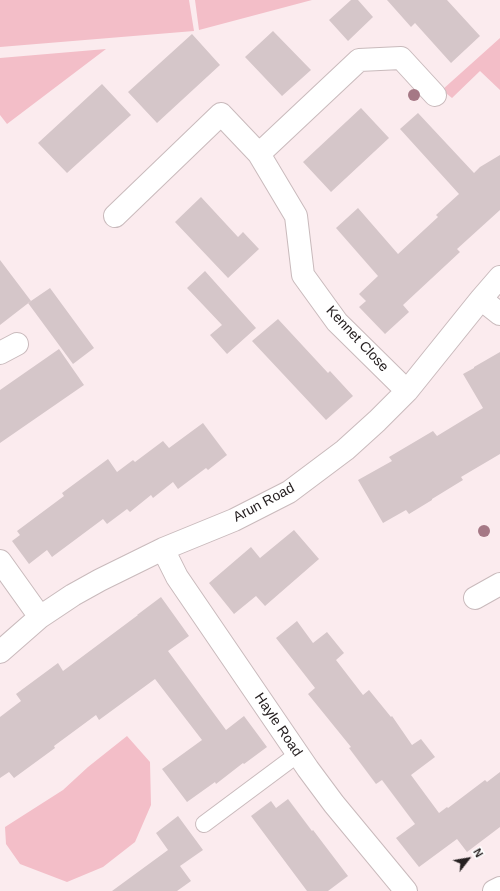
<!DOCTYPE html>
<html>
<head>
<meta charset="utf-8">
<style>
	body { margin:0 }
	#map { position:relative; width:500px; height:891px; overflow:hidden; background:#fbebee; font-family:Arial,sans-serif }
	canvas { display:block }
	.north { position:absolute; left:448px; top:839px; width:40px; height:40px; -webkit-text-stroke:3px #fff; paint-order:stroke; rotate:59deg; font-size:11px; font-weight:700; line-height:16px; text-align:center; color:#262021 }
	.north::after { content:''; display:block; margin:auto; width:14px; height:18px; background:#262021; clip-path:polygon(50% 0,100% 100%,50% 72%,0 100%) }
</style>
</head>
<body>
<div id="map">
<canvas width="500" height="891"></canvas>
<div class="north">N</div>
</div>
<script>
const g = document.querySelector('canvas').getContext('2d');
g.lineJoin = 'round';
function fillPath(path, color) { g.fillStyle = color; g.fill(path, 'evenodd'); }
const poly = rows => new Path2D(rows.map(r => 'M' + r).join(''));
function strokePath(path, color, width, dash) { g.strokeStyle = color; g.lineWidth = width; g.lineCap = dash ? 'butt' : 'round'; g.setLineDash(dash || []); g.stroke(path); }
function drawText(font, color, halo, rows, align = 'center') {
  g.font = font + ' Arial,sans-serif'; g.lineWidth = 3; g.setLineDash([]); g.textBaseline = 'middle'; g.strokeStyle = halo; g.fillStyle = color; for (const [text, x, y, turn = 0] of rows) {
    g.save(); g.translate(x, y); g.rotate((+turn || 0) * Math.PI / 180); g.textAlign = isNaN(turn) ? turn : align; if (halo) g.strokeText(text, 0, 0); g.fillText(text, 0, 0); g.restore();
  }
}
fillPath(poly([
	[0,0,189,0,194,31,0,47],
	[195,0,312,0,199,30],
	[500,38,500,90,480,71,452,98,442,90],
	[106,49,7,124,0,115,0,58],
	[127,736,150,762,151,805,135,842,103,867,67,882,20,864,6,844,5,827,63,790,88,767]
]), '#f3bec8');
fillPath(poly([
	[351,0,358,0,373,17,348,41,329,20],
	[387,0,447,0,480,36,451,63,415,23,411,27],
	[273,31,311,70,282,96,245,57],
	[192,34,220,65,157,123,128,92],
	[102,84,131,115,67,173,38,143],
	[361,108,389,138,331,192,303,162],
	[418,113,474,173,480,167,500,155,500,210,457,249,460,252,403,305,409,312,385,334,359,307,366,301,359,294,378,276,336,228,358,208,398,254,438,217,436,215,459,194,400,129],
	[201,197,238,237,243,232,259,249,228,278,175,222],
	[0,260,31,301,0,325],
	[205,271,256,328,227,354,210,335,222,325,187,288],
	[50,288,94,348,73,364,28,303],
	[278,319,328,373,330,371,353,396,326,420,252,341],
	[59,349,84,385,0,443,0,390],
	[500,352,500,454,461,477,463,480,432,499,432,500,409,514,406,510,383,523,358,480,392,461,389,457,433,431,437,436,483,408,463,374,474,368,474,367],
	[203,423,227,455,208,470,206,468,178,489,173,482,153,498,151,495,130,512,127,509,107,524,103,519,52,557,47,550,29,564,12,541,20,535,17,531,64,496,62,493,108,459,117,472,133,460,135,462,163,441,169,448],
	[294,530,319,559,265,606,256,596,234,614,209,583,251,547,260,558],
	[161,597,189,636,168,651,226,730,244,716,267,747,244,764,243,763,216,784,215,782,187,802,162,769,202,740,155,679,99,720,96,715,54,746,55,748,14,778,9,772,0,778,0,717,21,701,16,694,58,663,63,671,138,615,137,615],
	[297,621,313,643,327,632,344,653,336,660,363,695,369,690,391,717,392,716,412,745,421,739,435,757,411,775,439,813,447,807,448,808,485,780,487,782,500,772,500,827,467,852,457,839,419,867,396,838,415,824,382,780,376,784,349,748,351,747,308,694,315,688,276,638],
	[288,799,312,831,313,830,348,876,328,891,307,891,251,816,271,801,276,808],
	[178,816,203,850,180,866,191,881,177,891,112,891,168,850,156,833]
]), '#d5c6c9');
const lane = poly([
	[204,824,298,754]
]);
const street = poly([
	[115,216,221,114,259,154],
	[481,299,500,314],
	[0,353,17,344],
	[407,391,337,322,303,275,296,216,259,154,359,60,401,58,435,95],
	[163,549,177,577,308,769,334,804,406,891],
	[0,561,40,617],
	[475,598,500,584],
	[0,652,40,617,73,595,100,580,163,549,234,520,289,492,345,450,377,421,407,391,481,299,500,277],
	[494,891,500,888]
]);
strokePath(lane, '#c9babc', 18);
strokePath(street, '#c9babc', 24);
strokePath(lane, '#fff', 16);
strokePath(street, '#fff', 22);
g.fillStyle = '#a57885';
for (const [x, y] of [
	[414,95],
	[484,531]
]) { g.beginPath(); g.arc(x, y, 6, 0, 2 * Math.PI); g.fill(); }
drawText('14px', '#262021', '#fff', [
	["Kennet Close",357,339,47],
	["Arun Road",264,503,-28],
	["Hayle Road",278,725,56]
]);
</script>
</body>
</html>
